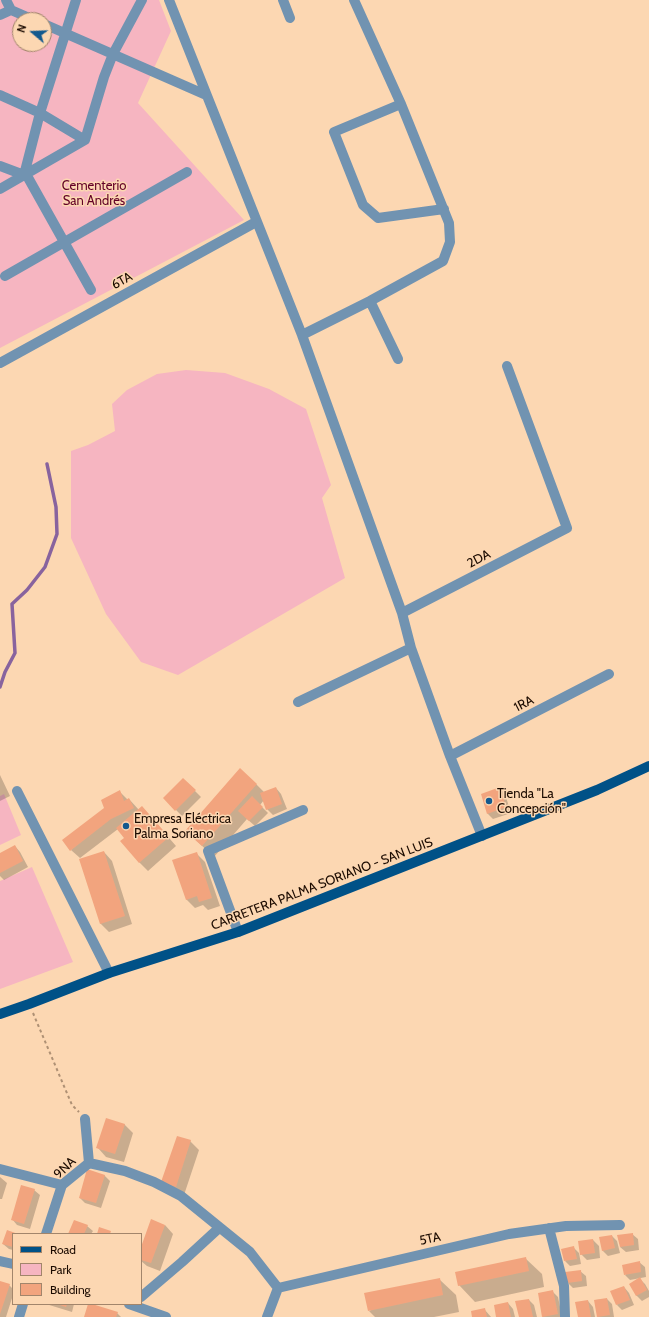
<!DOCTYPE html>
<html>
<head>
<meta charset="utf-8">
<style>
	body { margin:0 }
	#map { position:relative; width:649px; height:1317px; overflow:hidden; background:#fcd7b2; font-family:Cabin,sans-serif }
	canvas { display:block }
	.legend { position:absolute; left:12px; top:1233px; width:130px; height:72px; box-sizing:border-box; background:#fcd7b2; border:1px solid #a2856b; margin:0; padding:5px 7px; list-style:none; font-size:12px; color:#1c0b00 }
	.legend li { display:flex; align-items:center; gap:8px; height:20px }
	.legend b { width:20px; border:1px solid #a2856b }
	.north { position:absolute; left:12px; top:12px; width:40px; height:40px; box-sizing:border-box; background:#fcd7b2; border:1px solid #a2856b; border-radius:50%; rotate:289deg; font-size:11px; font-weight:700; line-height:16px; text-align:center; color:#1c0b00 }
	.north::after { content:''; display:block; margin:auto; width:14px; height:18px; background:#13598e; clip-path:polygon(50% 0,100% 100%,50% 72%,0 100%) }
</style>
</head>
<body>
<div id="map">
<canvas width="649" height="1317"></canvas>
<ul class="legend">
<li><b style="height:5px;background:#005187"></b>Road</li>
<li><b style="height:11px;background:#f6b5c1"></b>Park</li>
<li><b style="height:11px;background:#f2a47e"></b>Building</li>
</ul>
<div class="north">N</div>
</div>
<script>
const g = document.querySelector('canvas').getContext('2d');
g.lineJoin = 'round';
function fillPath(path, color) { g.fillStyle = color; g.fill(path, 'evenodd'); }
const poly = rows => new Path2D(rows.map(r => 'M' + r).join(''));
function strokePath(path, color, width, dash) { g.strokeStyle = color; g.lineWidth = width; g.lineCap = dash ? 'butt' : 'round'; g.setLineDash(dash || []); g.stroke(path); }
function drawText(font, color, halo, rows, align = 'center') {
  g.font = font + ' Cabin,sans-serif'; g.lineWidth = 3; g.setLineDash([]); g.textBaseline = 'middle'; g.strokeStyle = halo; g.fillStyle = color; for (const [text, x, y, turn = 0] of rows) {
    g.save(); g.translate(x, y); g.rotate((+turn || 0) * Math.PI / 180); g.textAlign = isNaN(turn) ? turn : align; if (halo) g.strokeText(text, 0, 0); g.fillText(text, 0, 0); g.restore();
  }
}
fillPath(poly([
	[0,0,159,0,171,31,138,103,244,220,0,348],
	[20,20,44,20,44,44,20,44],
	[186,370,225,373,269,389,306,409,331,485,322,498,345,578,178,675,141,662,106,614,71,538,71,451,88,445,115,431,112,404,127,390,157,374],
	[4,794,21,835,0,845,0,796],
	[32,867,73,962,0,989,0,881]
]), '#f6b5c1');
fillPath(poly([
	[0,775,10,796,0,801],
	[183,779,201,797,182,816,164,798],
	[256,784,265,793,276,788,281,794,287,809,273,815,267,809,264,800,260,805,268,813,255,826,247,819,214,857,186,831],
	[500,788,505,794,511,813,493,819,488,814,483,795],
	[120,792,128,800,129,799,139,810,150,816,176,846,148,871,139,862,126,838,118,829,80,858,71,850],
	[15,846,20,852,28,867,4,880,0,876,0,854],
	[104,852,112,861,132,924,109,932,100,923],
	[196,853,205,862,220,906,208,910,203,905,195,908,186,899],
	[124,1124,133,1133,124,1162,106,1157,98,1148],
	[190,1141,199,1150,184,1195,163,1182],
	[104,1175,110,1181,101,1208,85,1203,80,1198],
	[0,1177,7,1183,2,1199,0,1199],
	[34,1190,40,1195,30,1229,17,1225,12,1219],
	[165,1225,173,1234,160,1271,147,1266,141,1261,141,1250],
	[87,1226,93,1231,91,1234,69,1234],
	[7,1232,15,1234,13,1234,13,1250,9,1249,3,1244],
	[632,1234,638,1239,639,1250,626,1252,620,1247],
	[612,1236,617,1241,620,1253,608,1256,602,1250],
	[593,1240,599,1246,600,1258,587,1260,581,1254],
	[574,1248,579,1253,581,1264,570,1266,565,1261],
	[525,1258,542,1274,544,1287,475,1302,459,1285],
	[639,1262,645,1267,646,1277,630,1280,625,1275],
	[580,1271,586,1276,587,1286,573,1288,568,1283],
	[439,1279,456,1295,459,1312,434,1317,375,1317,369,1311],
	[640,1279,645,1284,649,1291,649,1297,642,1301,636,1295],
	[0,1282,9,1285,13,1289,13,1295,6,1317,0,1317],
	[624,1287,629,1293,634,1305,622,1310,617,1305],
	[552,1291,558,1297,562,1317,543,1317,539,1294],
	[607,1299,612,1304,614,1317,598,1317,595,1300],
	[529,1300,534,1305,537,1317,520,1317],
	[588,1301,593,1307,595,1317,579,1317],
	[508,1303,513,1309,515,1317,497,1317],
	[46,1304,74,1304,72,1312],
	[485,1310,491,1317,473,1317],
	[117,1313,121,1317,85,1317]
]), '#0003');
strokePath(poly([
	[0,687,5,672,15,653,12,604,27,590,45,567,57,534,56,507,47,464]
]), '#88639e', 3.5);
fillPath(poly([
	[240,768,257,784,202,846,185,831],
	[183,778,196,790,175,811,163,798],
	[276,787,282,804,266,810,260,793],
	[500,787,506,807,487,814,481,794],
	[120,790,124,801,129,798,134,808,111,819,70,851,62,840,104,808,101,800],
	[252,796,263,807,249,821,238,811],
	[142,806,169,837,139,863,120,841,124,838,116,828],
	[15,845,23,861,0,873,0,853],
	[104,851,125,916,100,924,79,859],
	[197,852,212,898,199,902,197,896,186,900,172,860],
	[106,1118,125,1124,115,1154,96,1148],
	[177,1136,191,1140,176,1187,161,1182],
	[87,1169,105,1175,96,1203,79,1198],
	[21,1185,35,1189,24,1224,11,1220],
	[151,1219,165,1225,151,1263,141,1260,141,1247],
	[74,1220,88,1225,84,1234,68,1234],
	[99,1227,111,1231,110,1234,97,1234],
	[7,1230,18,1234,13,1234,13,1247,2,1244],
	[633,1233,634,1245,620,1247,617,1235],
	[612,1235,615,1248,602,1251,599,1237],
	[593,1239,595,1253,580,1255,578,1241],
	[574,1246,577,1259,564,1261,561,1249],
	[526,1257,529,1271,458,1286,455,1272],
	[640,1261,641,1272,624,1275,622,1265],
	[581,1270,582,1281,567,1283,565,1272],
	[640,1277,647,1290,636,1296,629,1284],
	[440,1278,443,1295,368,1311,364,1293],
	[0,1281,10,1284,0,1314],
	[624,1286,630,1300,616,1305,610,1291],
	[553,1290,558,1314,542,1317,538,1293],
	[607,1298,610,1315,597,1317,594,1300],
	[529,1299,533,1317,519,1317,515,1301],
	[588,1300,591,1317,578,1317,575,1302],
	[508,1302,511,1317,496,1317,494,1305],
	[57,1304,67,1304,66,1307],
	[88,1304,92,1304,118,1312,116,1317,84,1317],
	[485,1308,487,1317,472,1317,471,1311]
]), '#f2a47e');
strokePath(poly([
	[33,1013,72,1105,79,1112]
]), '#ae9074', 2, [3, 3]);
strokePath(poly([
	[6,0,11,10,34,20],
	[169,0,302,335,402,613,411,648,450,756,482,836],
	[283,0,290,18],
	[0,15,11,10],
	[44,24,206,95],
	[0,95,40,113,85,140],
	[401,104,334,132,363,205,378,218,444,209],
	[0,166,24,175,40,113,76,0],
	[26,174,91,290],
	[0,189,85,140,104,77,113,54,142,0],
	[5,276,187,172],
	[370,301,398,359],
	[302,335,370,301,443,261,450,242,449,223,401,104,354,0],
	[0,363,256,222],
	[402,613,567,528,507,366],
	[298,702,411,648],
	[450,756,609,674],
	[17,791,109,973],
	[238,932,208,851,303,810],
	[89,1163,125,1171,154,1182,181,1196,250,1252,278,1288],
	[0,1169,62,1185],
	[549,1228,564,1286,565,1317],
	[46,1234,62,1185,89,1163,85,1119],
	[0,1261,13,1264],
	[141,1297,182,1262,219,1228],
	[129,1304,166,1317],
	[19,1317,23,1304],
	[267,1317,278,1288,509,1234,566,1226,620,1225]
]), '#7193b1', 10);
strokePath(poly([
	[0,1014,29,1004,109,973,238,932,597,790,649,766]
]), '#005187', 10);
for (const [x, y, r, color] of [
	[489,801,4,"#13598e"],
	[126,826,4,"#13598e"]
]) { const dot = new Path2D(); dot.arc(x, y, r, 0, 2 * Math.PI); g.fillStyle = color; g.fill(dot); strokePath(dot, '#fcd7b2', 1.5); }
drawText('13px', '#630027', '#fcd7b2', [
	["Cementerio",94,186],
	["San Andrés",94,201]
]);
drawText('13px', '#1c0b00', '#fcd7b2', [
	["6TA",122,281,-29],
	["2DA",479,559,-27],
	["1RA",524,704,-27],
	["CARRETERA PALMA SORIANO - SAN LUIS",322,884,-21],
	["9NA",65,1168,-44],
	["5TA",430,1239,-13]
]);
drawText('13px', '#1c0b00', '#fcd7b2', [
	["Tienda \"La",497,794],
	["Concepción\"",497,809],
	["Empresa Eléctrica",134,819],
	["Palma Soriano",134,834]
], 'left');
</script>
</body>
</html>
